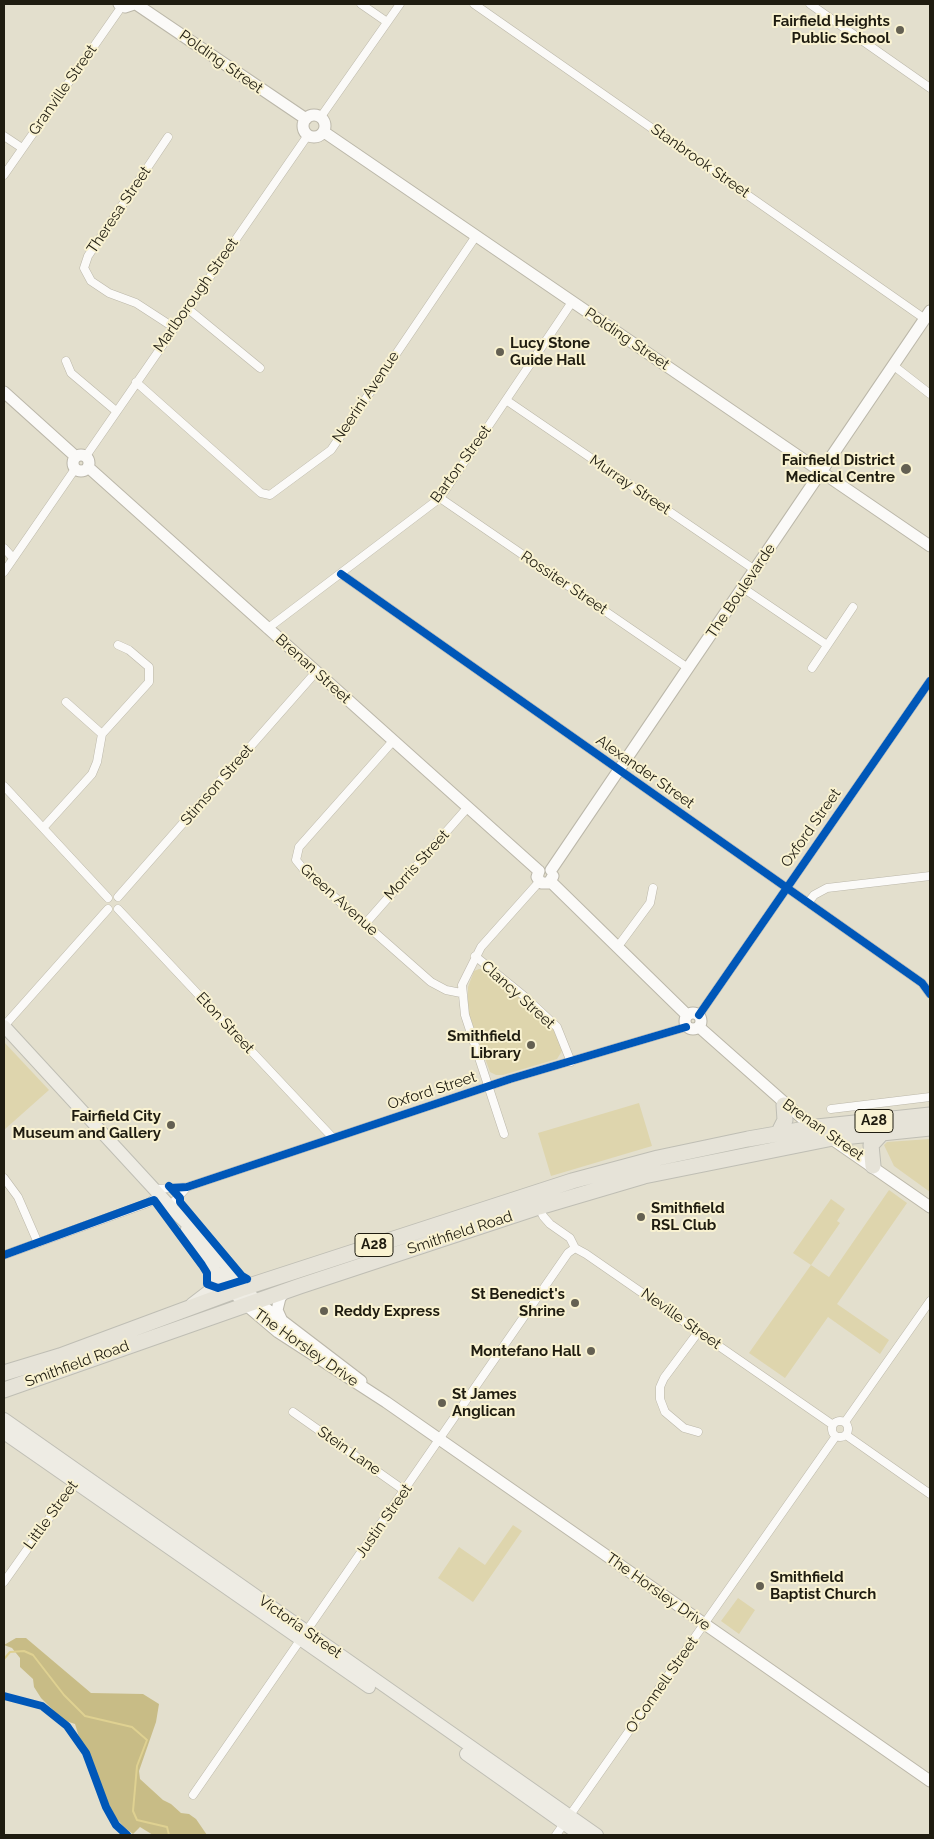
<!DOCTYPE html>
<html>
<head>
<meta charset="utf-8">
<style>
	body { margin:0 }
	#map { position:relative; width:934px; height:1839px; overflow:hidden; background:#e3dfcd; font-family:Raleway,sans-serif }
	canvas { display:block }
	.frame { position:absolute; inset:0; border:5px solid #1f1c10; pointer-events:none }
</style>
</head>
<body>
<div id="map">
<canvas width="934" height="1839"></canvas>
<div class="frame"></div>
</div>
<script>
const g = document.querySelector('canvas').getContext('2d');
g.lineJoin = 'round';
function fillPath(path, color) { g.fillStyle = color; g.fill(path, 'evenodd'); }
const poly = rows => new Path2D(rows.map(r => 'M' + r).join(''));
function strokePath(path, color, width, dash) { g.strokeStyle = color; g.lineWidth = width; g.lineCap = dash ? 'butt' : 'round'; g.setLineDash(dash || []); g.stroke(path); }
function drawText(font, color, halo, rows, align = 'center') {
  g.font = font + ' Raleway,sans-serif'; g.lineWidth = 4; g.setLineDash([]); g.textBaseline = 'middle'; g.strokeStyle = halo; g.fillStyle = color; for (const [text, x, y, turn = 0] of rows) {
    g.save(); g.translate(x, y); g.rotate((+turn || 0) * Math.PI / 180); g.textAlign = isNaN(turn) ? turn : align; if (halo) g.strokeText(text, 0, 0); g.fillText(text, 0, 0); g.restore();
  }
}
fillPath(poly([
	[479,969,485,969,496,976,554,1030,561,1046,562,1051,557,1059,503,1075,496,1075,490,1072,468,1012,468,987,474,971],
	[4,1042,49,1090,4,1130],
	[639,1103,652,1146,551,1176,538,1133],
	[930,1139,930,1192,894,1166,884,1145,887,1142],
	[889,1190,907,1203,837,1304,889,1340,880,1354,828,1317,785,1378,749,1353,811,1265,793,1253,831,1199,845,1209,837,1221,840,1223,811,1265,829,1277],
	[513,1525,522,1531,473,1602,438,1578,459,1547,485,1565],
	[738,1598,755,1610,739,1634,721,1621]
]), '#ded5ad');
fillPath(poly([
	[16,1638,26,1638,91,1693,143,1694,159,1704,156,1722,139,1771,140,1779,163,1800,171,1804,181,1813,189,1814,196,1819,207,1835,153,1835,140,1827,133,1834,124,1827,116,1818,102,1790,93,1761,79,1737,75,1724,63,1720,41,1698,34,1687,33,1679,20,1667,20,1658,12,1648,4,1645]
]), '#c8bc86');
strokePath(poly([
	[4,1659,10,1652,24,1651,33,1655,64,1695,85,1716,132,1727,147,1740,137,1766,133,1811,137,1820,167,1827,169,1835]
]), '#dfd191', 2);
const street = poly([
	[361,4,387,22],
	[474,4,925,319],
	[810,4,930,88],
	[320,118,400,4],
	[4,136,22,148],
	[168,137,88,256,84,268,91,281,109,293,136,303,173,327],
	[4,175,122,6],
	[187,308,260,368],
	[66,361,71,373,116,411],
	[894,366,930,394],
	[136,382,261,493,270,495,331,450,476,236],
	[506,400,755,570],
	[86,456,308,135],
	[440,498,688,668],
	[4,548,13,558],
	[4,572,75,469],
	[341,574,922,983,930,994],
	[743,588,827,645],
	[267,629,440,498,572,302],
	[812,668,853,607],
	[66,702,102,734],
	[393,741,299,847,296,860,305,871,431,982,446,990,461,993],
	[4,786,108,898],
	[43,828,92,774,97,762,102,734,149,682,149,667,129,650,118,645],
	[118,897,316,672],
	[808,903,814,895,827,888,930,876],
	[118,909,333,1138],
	[365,924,468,807],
	[619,945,650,903,653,888],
	[475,956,524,996,557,1027,571,1062],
	[699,1015,930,681],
	[4,1026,108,909],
	[831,1109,930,1097],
	[504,1134,465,1015,462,985,481,947,539,882],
	[4,1178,18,1197,38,1243],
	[156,1189,187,1187,510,1079,686,1027],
	[171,1205,187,1187],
	[539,1207,543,1216,550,1224,570,1238,575,1248,586,1254,833,1425],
	[4,1255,148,1203,161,1194],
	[293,1412,405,1491],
	'832 1429a8 8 0 1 1 16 0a8 8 0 1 1-16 0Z',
	[845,1422,930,1301],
	[698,1432,684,1428,665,1412,660,1399,660,1387,664,1378,699,1331],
	[846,1435,930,1494],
	[4,1582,77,1479],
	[193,1795,568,1253,575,1248],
	[556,1835,836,1436]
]);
const secondary = poly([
	[119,4,125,7,134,4],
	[136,4,306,119],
	'303 126a11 11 0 1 1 22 0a11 11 0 1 1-22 0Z',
	[324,132,930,546],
	[4,392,75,456],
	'73 463a8 8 0 1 1 16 0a8 8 0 1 1-16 0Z',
	[88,467,539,871],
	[551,870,930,311],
	[539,871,537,877,541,883,549,883,553,876],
	[551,882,687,1015],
	'685 1021a8 8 0 1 1 16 0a8 8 0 1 1-16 0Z',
	[699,1027,803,1119,930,1207],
	[255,1300,361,1381],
	[245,1304,278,1332,386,1402,930,1781],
	[282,1321,277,1310,280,1298,286,1290]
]);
const primary = poly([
	[4,1026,179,1216,203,1238,255,1300],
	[187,1229,215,1271,245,1304],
	[192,1304,209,1291,215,1281,215,1271],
	[4,1419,597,1835],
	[4,1433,369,1687],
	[466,1754,580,1835]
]);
const highway = poly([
	[778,1134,785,1120,784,1105],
	[873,1166,871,1145,882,1133],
	[4,1373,60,1356,243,1288,572,1181,658,1158,748,1139,817,1127,930,1115],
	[4,1390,300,1286,539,1207,644,1176,833,1138,930,1128]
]);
strokePath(street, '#bbb7a9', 9);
strokePath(secondary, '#bbb7a9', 13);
strokePath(primary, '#bfbeb4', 14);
strokePath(highway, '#bfbeb4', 17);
strokePath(street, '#fbfaf8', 8);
strokePath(secondary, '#fbfaf8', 11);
strokePath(primary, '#eeece4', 12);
strokePath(highway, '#e6e3d8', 15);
strokePath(poly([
	[341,574,922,983,930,994],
	[699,1015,930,681],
	[169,1186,180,1198,180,1202,242,1276,247,1279],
	[171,1188,187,1187,510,1079,686,1027],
	[4,1255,154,1200,202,1265,207,1273,207,1284,218,1288,247,1279],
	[4,1696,42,1706,67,1726,86,1753,106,1807,116,1825,127,1835]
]), '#0057b8', 8);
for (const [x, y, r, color] of [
	[900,30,5,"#646052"],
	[500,352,5,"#646052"],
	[906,469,6,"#646052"],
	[531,1045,5,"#646052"],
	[171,1125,5,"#646052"],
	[641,1217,5,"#646052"],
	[575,1303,5,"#646052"],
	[324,1311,5,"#646052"],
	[591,1351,5,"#646052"],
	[442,1403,5,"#646052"],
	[760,1586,5,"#646052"]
]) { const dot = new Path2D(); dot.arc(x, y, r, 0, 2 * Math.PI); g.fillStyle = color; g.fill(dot); strokePath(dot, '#f9f2d1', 2); }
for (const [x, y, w] of [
	[874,1121,38],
	[374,1245,38]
]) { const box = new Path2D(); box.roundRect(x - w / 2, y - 11.5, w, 23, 4); g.fillStyle = '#f9f2d1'; g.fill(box); strokePath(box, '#1f1c10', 1); }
drawText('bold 14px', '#1f1c10', null, [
	["A28",874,1121],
	["A28",374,1245]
]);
drawText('bold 15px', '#1f1c10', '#f9f2d1', [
	["Fairfield Heights",890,21],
	["Public School",890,38],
	["Lucy Stone",510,343,"left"],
	["Guide Hall",510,360,"left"],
	["Fairfield District",895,460],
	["Medical Centre",895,477],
	["Smithfield",521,1036],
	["Library",521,1053],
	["Fairfield City",161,1116],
	["Museum and Gallery",161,1133],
	["Smithfield",651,1208,"left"],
	["RSL Club",651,1225,"left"],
	["St Benedict's",565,1294],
	["Shrine",565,1311],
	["Reddy Express",334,1311,"left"],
	["Montefano Hall",581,1351],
	["St James",452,1394,"left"],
	["Anglican",452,1411,"left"],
	["Smithfield",770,1577,"left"],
	["Baptist Church",770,1594,"left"]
], 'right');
drawText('15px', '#1f1c10', '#f9f2d1', [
	["Polding Street",221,62,35],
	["Granville Street",63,90,-55],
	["Stanbrook Street",700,161,35],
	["Theresa Street",119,210,-56],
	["Marlborough Street",196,295,-55],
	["Polding Street",627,339,34],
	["Neerini Avenue",366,397,-56],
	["Barton Street",461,464,-54],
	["Murray Street",630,485,34],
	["Rossiter Street",564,583,34],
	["The Boulevarde",741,591,-56],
	["Brenan Street",313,669,42],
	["Alexander Street",645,772,35],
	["Stimson Street",217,785,-49],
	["Oxford Street",811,828,-55],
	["Morris Street",417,865,-48],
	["Green Avenue",339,900,42],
	["Clancy Street",518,995,42],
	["Eton Street",225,1023,47],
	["Oxford Street",432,1091,-18],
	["Brenan Street",823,1130,35],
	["Smithfield Road",460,1233,-18],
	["Neville Street",681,1319,35],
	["The Horsley Drive",306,1348,35],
	["Smithfield Road",77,1364,-20],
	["Stein Lane",349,1451,35],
	["Little Street",51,1515,-54],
	["Justin Street",384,1521,-55],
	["The Horsley Drive",658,1592,35],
	["Victoria Street",300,1627,35],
	["O'Connell Street",662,1685,-55]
]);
</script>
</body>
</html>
